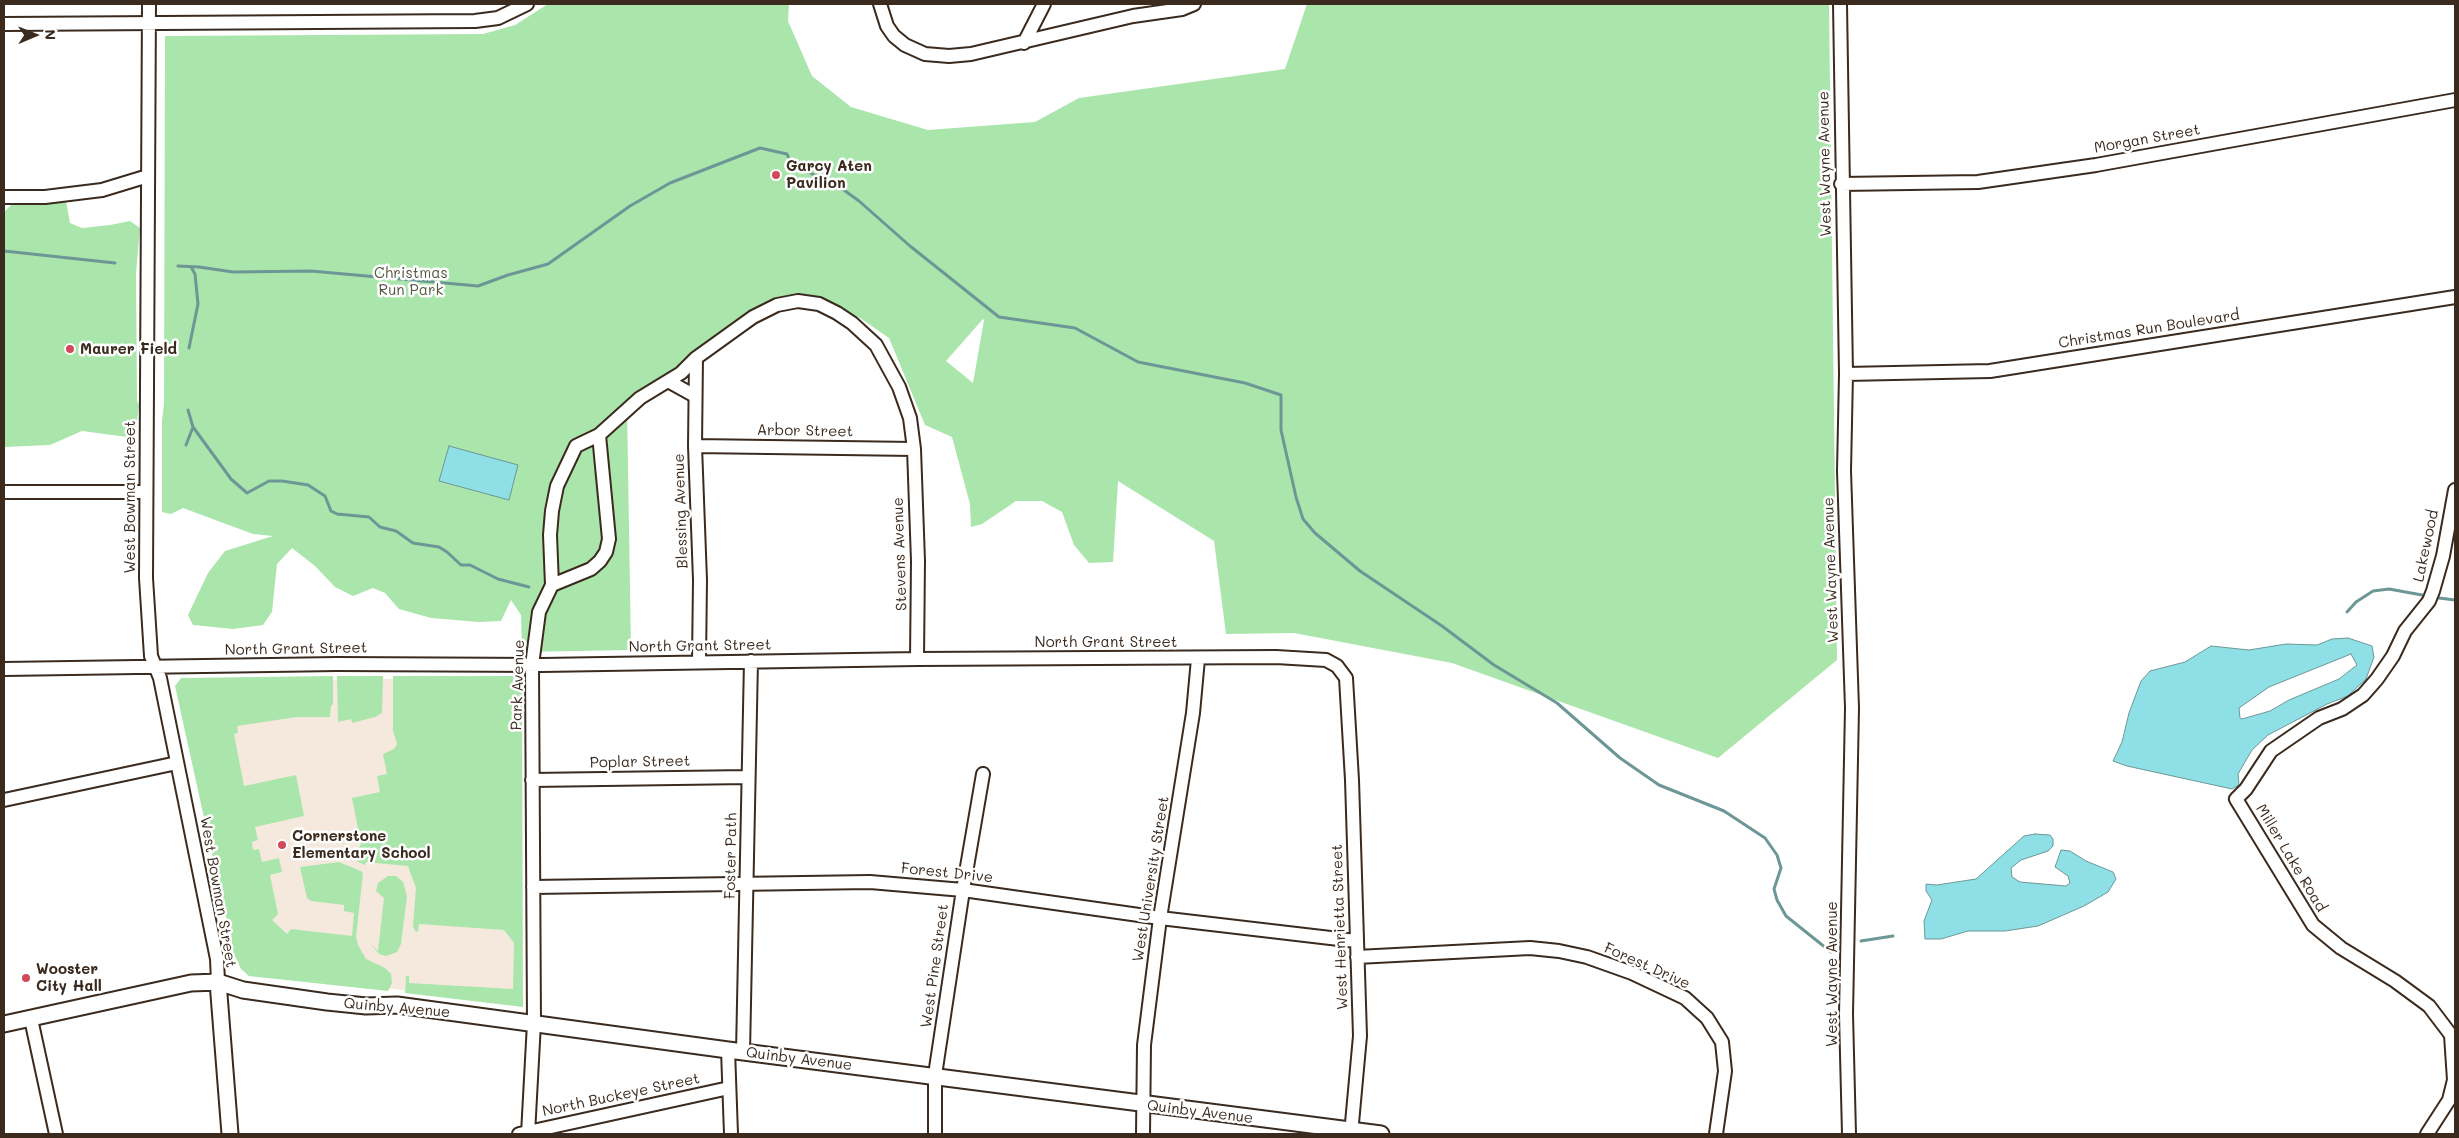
<!DOCTYPE html>
<html>
<head>
<meta charset="utf-8">
<style>
	body { margin:0 }
	#map { position:relative; width:2459px; height:1138px; overflow:hidden; background:#fff; font-family:Mali,sans-serif }
	canvas { display:block }
	.frame { position:absolute; inset:0; border:5px solid #3b2a1e; pointer-events:none }
	.north { position:absolute; left:10px; top:10px; width:50px; height:50px; -webkit-text-stroke:4px #fff; paint-order:stroke; rotate:89deg; font-size:14px; font-weight:700; line-height:20px; text-align:center; color:#3b2a1e }
	.north::after { content:''; display:block; margin:auto; width:18px; height:22px; background:#3b2a1e; clip-path:polygon(50% 0,100% 100%,50% 72%,0 100%) }
</style>
</head>
<body>
<div id="map">
<canvas width="2459" height="1138"></canvas>
<div class="frame"></div>
<div class="north">N</div>
</div>
<script>
const g = document.querySelector('canvas').getContext('2d');
g.lineJoin = 'round';
function fillPath(path, color) { g.fillStyle = color; g.fill(path, 'evenodd'); }
const poly = rows => new Path2D(rows.map(r => 'M' + r).join(''));
function strokePath(path, color, width, dash) { g.strokeStyle = color; g.lineWidth = width; g.lineCap = dash ? 'butt' : 'round'; g.setLineDash(dash || []); g.stroke(path); }
function drawText(font, color, halo, rows, align = 'center') {
  g.font = font + ' Mali,sans-serif'; g.lineWidth = 5; g.setLineDash([]); g.textBaseline = 'middle'; g.strokeStyle = halo; g.fillStyle = color; for (const [text, x, y, turn = 0] of rows) {
    g.save(); g.translate(x, y); g.rotate((+turn || 0) * Math.PI / 180); g.textAlign = isNaN(turn) ? turn : align; if (halo) g.strokeText(text, 0, 0); g.fillText(text, 0, 0); g.restore();
  }
}
fillPath(poly([
	[520,677,520,1004,250,972,179,682]
]), '#f5e9dd');
fillPath(poly([
	[548,4,789,4,788,21,812,76,851,107,928,130,1035,122,1079,98,1285,69,1307,4,1829,4,1837,660,1718,758,1452,663,1294,633,1226,634,1214,541,1118,481,1113,562,1089,563,1074,545,1062,512,1042,501,1016,501,982,524,971,527,970,504,952,437,925,425,889,338,860,318,824,299,800,293,786,297,753,317,627,405,631,650,522,652,521,615,511,600,501,621,479,622,431,618,399,609,385,593,373,588,353,596,335,587,315,566,292,548,277,564,272,612,263,625,233,629,193,625,188,615,208,573,225,551,273,536,253,534,183,508,171,514,162,512,162,421,164,403,165,36,483,34,515,25],
	[983,319,984,320,973,383,946,361],
	[66,201,70,223,82,228,110,225,130,221,140,228,136,274,137,401,139,405,135,438,82,431,50,445,4,447,4,212,13,203,46,204],
	[333,676,333,704,331,706,330,717,297,717,237,726,238,733,234,734,244,786,296,775,304,816,255,827,258,840,252,842,253,850,259,849,262,862,279,858,282,872,270,875,278,914,272,920,287,934,291,929,352,936,354,913,344,911,344,905,311,901,307,898,300,867,339,862,361,871,363,873,356,937,358,945,366,959,385,968,391,974,392,983,388,991,249,976,241,969,234,954,175,686,181,678],
	[337,676,383,676,382,713,375,717,352,723,351,719,338,722],
	[393,676,522,676,523,1007,405,993,406,976,409,976,409,983,513,989,514,943,504,930,419,924,418,932,415,931,413,926,416,888,408,866,366,862,365,865,354,860,361,844,352,798,380,792,377,776,387,774,383,754,394,749,397,744,393,731],
	[388,876,396,876,403,882,407,896,401,944,397,952,386,956,379,954,370,943,378,951,384,898,376,891,378,883]
]), '#aae6ab');
const water = poly([
	[449,446,518,465,509,500,439,481,449,446],
	[2348,638,2372,646,2374,657,2366,679,2348,696,2327,704,2268,735,2252,750,2238,774,2239,785,2232,789,2127,766,2113,761,2122,742,2129,713,2141,681,2150,671,2185,662,2211,646,2249,650,2286,644,2317,645,2332,639,2348,638],
	[2351,654,2357,665,2339,679,2289,700,2270,711,2242,719,2240,718,2239,708,2269,687,2351,654],
	[2035,834,2050,835,2053,839,2053,846,2048,851,2021,860,2011,868,2012,877,2020,882,2066,886,2070,883,2068,876,2055,867,2061,850,2070,851,2086,861,2113,872,2116,879,2108,892,2084,906,2038,926,2005,931,1968,931,1941,939,1925,939,1924,921,1932,900,1926,891,1926,884,1937,885,1976,879,2024,836,2035,834]
]);
fillPath(water, '#8ee0e6');
strokePath(water, '#6d9796', 1);
strokePath(poly([
	[4,251,115,263],
	[178,266,199,267,233,272,311,271,478,286,508,275,548,264,630,206,670,183,760,148,787,154,792,165,837,185,859,201,910,246,999,317,1075,328,1138,362,1245,383,1281,395,1281,430,1296,497,1303,519,1315,533,1360,571,1442,626,1494,665,1557,703,1620,758,1659,785,1724,811,1765,838,1777,855,1781,868,1774,889,1777,900,1786,916,1831,952],
	[189,348,198,304,195,274,191,267],
	[193,427,231,479,247,493,269,481,282,481,308,485,325,496,331,511,337,514,369,517,380,527,396,531,413,543,439,547,447,552,461,565,470,565,498,579,529,587],
	[186,445,193,427,188,410],
	[2439,598,2455,600],
	[2347,612,2356,602,2373,591,2389,589,2422,595],
	[1861,941,1893,936]
]), '#6d9796', 3);
const minor = poly([
	[149,4,146,578,151,656,160,678,217,959,218,982],
	[880,4,887,26,894,36,905,45,925,54,949,56,971,54,1133,16,1182,9,1194,4],
	[1840,4,1846,374,1844,471,1852,708,1846,1014,1849,1134],
	[4,24,475,21,498,18,527,4],
	[1024,43,1044,4],
	[1841,184,1978,182,2096,165,2455,100],
	[4,197,45,197,102,190,148,176],
	[696,358,695,446,700,580,699,662],
	[1846,374,1990,371,2455,297],
	[668,381,695,396],
	[695,446,914,449],
	[4,492,146,492],
	[552,585,591,569,600,561,606,552,609,539,599,435],
	[4,669,337,664,542,665,917,659,1276,657,1326,660,1337,666,1346,678,1352,780,1360,1036,1351,1134],
	[532,780,748,777],
	[4,800,177,763],
	[533,887,870,882,963,890,1160,918,1356,941],
	[1357,957,1530,948,1559,951,1587,957,1632,973,1685,998,1707,1018,1722,1042,1725,1071,1716,1134],
	[31,1019,56,1134],
	[728,1050,731,1134],
	[743,1052,751,661],
	[519,1134,729,1088],
	[528,1134,534,1023,532,665,539,612,552,585,550,535,552,511,557,486,576,446,599,435,640,398,681,373,696,358,753,317,777,305,798,301,819,304,837,313,852,323,876,345,899,387,910,418,914,449,918,561,917,659],
	[935,1134,935,1075,963,890,983,774],
	[1143,1134,1144,1045,1160,918,1193,713,1198,659],
	[2427,1134,2449,1100,2454,1080,2451,1035,2429,1006,2395,981,2341,948,2313,925,2236,799,2246,789,2271,751,2319,718,2342,709,2363,695,2377,679,2393,656,2405,631,2429,601,2433,591,2443,556,2455,490]
]);
const major = poly([
	[218,982,230,1134],
	[4,1024,191,983,218,982,243,990,327,1002,366,1006,397,1005,728,1050,1381,1134]
]);
strokePath(minor, '#3b2a1e', 16);
strokePath(major, '#3b2a1e', 19);
strokePath(minor, '#fff', 12);
strokePath(major, '#fff', 15);
for (const [x, y, r, color] of [
	[776,175,5,"#d1495b"],
	[70,349,5,"#d1495b"],
	[282,845,5,"#d1495b"],
	[26,978,5,"#d1495b"]
]) { const dot = new Path2D(); dot.arc(x, y, r, 0, 2 * Math.PI); g.fillStyle = color; g.fill(dot); strokePath(dot, '#fff', 2); }
drawText('15px', '#3b2a1e', '#fff', [
	["Morgan Street",2147,139,-10],
	["West Wayne Avenue",1825,164,-91],
	["Christmas Run Boulevard",2149,329,-9],
	["Arbor Street",805,431,1],
	["West Bowman Street",130,497,-90],
	["Blessing Avenue",681,511,-92],
	["Lakewood",2426,546,-78],
	["Stevens Avenue",900,554,-92],
	["West Wayne Avenue",1831,570,-92],
	["North Grant Street",1106,642],
	["North Grant Street",700,646,-1],
	["North Grant Street",296,649,-1],
	["Park Avenue",518,685,-88],
	["Poplar Street",640,762,-1],
	["Foster Path",731,856,-89],
	["Miller Lake Road",2291,858,59],
	["Forest Drive",947,873,6],
	["West University Street",1151,879,-81],
	["West Bowman Street",218,892,80],
	["West Henrietta Street",1340,927,-92],
	["West Pine Street",935,966,-82],
	["Forest Drive",1647,966,24],
	["West Wayne Avenue",1832,974,-90],
	["Quinby Avenue",397,1008,5],
	["Quinby Avenue",799,1059,7],
	["North Buckeye Street",621,1095,-12],
	["Quinby Avenue",1200,1112,7]
]);
drawText('bold 15px', '#3b2a1e', '#fff', [
	["Garcy Aten",786,166],
	["Pavilion",786,183],
	["Maurer Field",80,349],
	["Cornerstone",292,836],
	["Elementary School",292,853],
	["Wooster",36,969],
	["City Hall",36,986]
], 'left');
drawText('15px', '#575941', '#fff', [
	["Christmas",411,273],
	["Run Park",411,290]
]);
</script>
</body>
</html>
